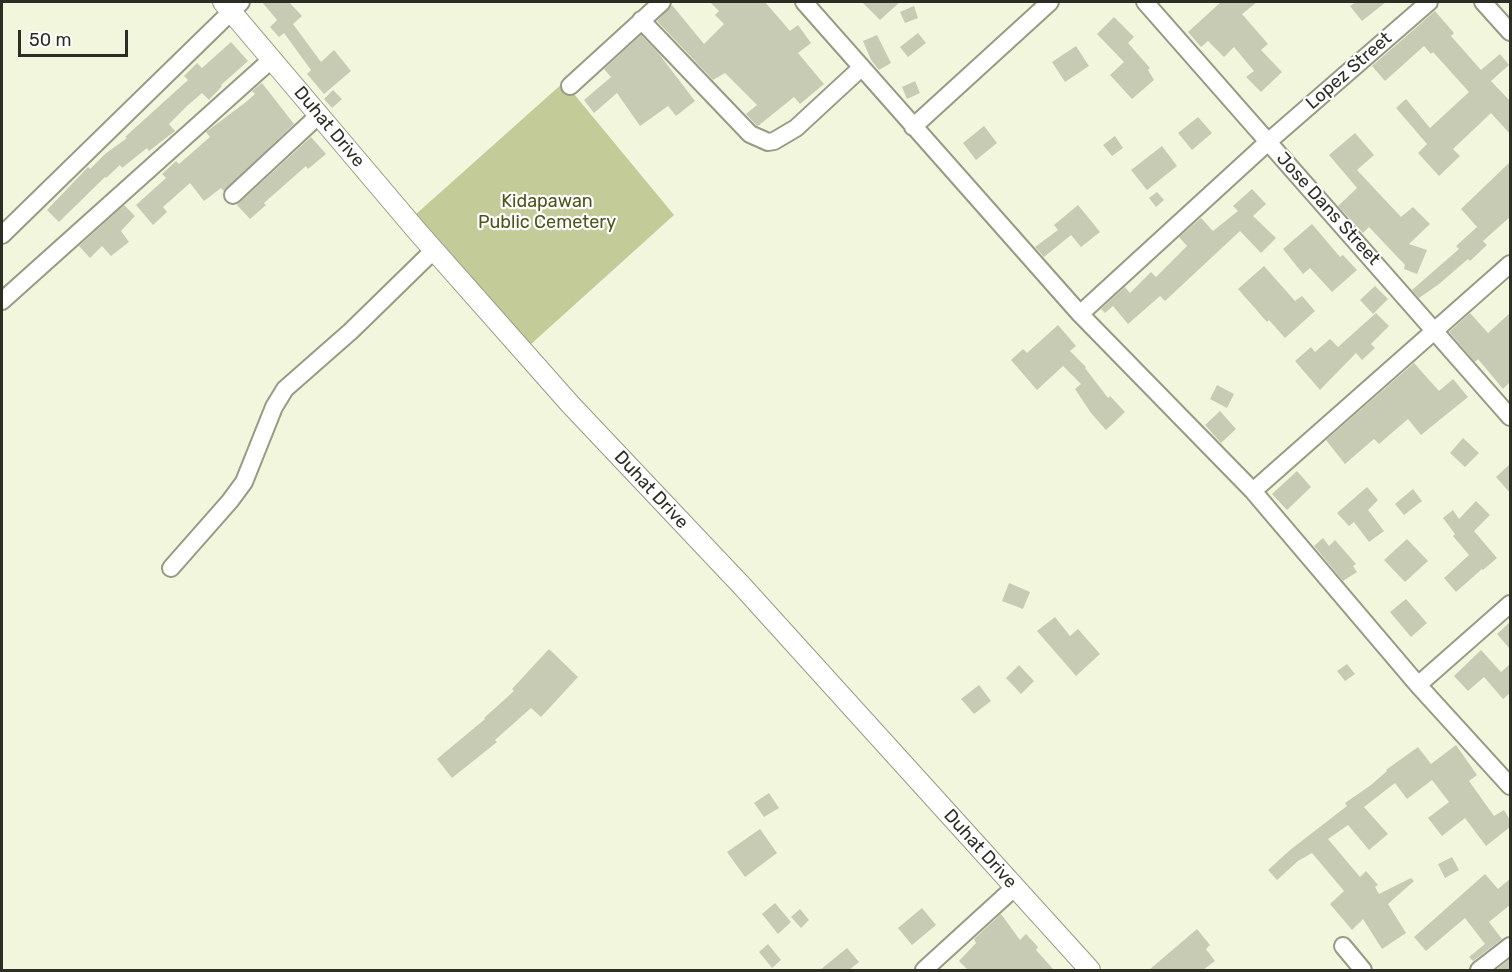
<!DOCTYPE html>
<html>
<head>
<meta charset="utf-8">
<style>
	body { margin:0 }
	#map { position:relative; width:1512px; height:972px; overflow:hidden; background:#f2f6dd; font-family:Rubik,sans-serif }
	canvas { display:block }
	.frame { position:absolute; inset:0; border:3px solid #2c2e24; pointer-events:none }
	.scale { position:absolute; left:18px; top:30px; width:110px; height:27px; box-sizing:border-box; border:3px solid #2c2e24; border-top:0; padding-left:8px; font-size:18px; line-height:21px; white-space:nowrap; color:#2c2e24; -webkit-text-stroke:4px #fff; paint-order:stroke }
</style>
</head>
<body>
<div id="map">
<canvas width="1512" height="972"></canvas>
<div class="frame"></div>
<div class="scale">50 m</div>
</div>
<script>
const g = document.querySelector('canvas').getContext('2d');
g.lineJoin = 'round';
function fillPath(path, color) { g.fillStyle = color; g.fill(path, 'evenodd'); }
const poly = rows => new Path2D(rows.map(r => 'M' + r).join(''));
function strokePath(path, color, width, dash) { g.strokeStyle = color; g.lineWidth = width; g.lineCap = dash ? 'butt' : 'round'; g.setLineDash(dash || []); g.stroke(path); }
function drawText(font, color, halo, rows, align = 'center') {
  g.font = font + ' Rubik,sans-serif'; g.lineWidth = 4.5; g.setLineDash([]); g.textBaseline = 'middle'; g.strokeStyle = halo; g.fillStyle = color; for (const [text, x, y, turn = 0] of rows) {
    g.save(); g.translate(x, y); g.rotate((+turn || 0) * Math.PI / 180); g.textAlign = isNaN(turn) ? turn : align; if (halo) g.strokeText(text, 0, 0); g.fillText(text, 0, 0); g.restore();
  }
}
fillPath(poly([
	[564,82,674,215,530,345,415,215]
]), '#c3cb98');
fillPath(poly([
	[262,2,289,2,302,16,293,24,321,62,334,50,351,71,324,94,307,74,311,70,284,33,279,37,270,27,277,20],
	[710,2,765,2,790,31,798,25,811,43,798,53,824,84,800,104,794,97,758,126,756,125,746,114,757,105,725,73,713,80,657,21,672,5,704,44,724,24,715,15,719,11],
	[862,2,900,2,880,20],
	[1221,2,1257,2,1242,14,1268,44,1261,50,1282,72,1261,92,1246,77,1254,71,1234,47,1224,57,1208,41,1201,47,1188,32],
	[1356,2,1386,2,1362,21,1350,6],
	[914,6,918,18,905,23,900,12],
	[1435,11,1454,33,1451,36,1481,70,1500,54,1509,65,1491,81,1510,101,1510,134,1491,113,1453,149,1460,156,1439,176,1418,153,1427,144,1396,108,1406,99,1430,128,1469,92,1433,52,1431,54,1424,46,1385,81,1372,66],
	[1114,17,1134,37,1128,43,1150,68,1148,70,1154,80,1132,99,1110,75,1124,62,1097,34],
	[918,33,926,43,908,57,900,47],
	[641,35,659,54,695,101,676,116,668,106,640,126,617,93,594,113,584,100,611,77,604,69],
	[877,35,891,63,879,70,871,60,863,41],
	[231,42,248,61,221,85,222,86,209,100,202,93,187,106,169,124,175,131,149,151,147,148,122,168,120,165,106,178,105,177,59,222,47,210,88,167,90,169,105,154,127,138,125,137,188,80,184,76,197,63,202,68],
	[1076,46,1089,66,1065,82,1052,62],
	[915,81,920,93,907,99,902,87],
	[262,83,294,124,224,191,221,188,204,201,190,183,163,207,167,212,153,225,136,205,166,178,162,174,176,161,179,164,210,137,206,132,246,102,255,94,252,91],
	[333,90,342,99,332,108,324,99],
	[1198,117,1212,133,1192,150,1178,133],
	[984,126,997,143,976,160,963,143],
	[1355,133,1374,155,1357,170,1401,217,1413,207,1430,224,1409,244,1427,250,1417,274,1404,269,1405,265,1369,227,1363,233,1338,206,1357,188,1329,155],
	[1115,136,1123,148,1112,156,1103,145],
	[311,137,326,154,308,169,306,166,264,203,266,205,250,219,237,205],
	[1162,146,1177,166,1147,190,1131,170],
	[1510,162,1510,217,1483,241,1487,245,1470,261,1468,259,1439,284,1419,298,1412,290,1459,249,1456,246,1477,227,1461,209],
	[1252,189,1266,204,1253,216,1276,238,1261,253,1240,231,1165,301,1160,296,1128,324,1113,306,1105,313,1101,309,1125,287,1130,293,1151,272,1156,277,1187,246,1179,237,1201,218,1213,231,1238,211,1233,206],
	[1157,192,1164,200,1156,207,1149,198],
	[124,205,135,216,121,231,129,242,111,256,102,246,90,258,79,246],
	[1078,205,1100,232,1081,247,1071,235,1044,257,1035,247,1058,230,1054,225],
	[1312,224,1340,257,1343,255,1357,270,1332,292,1310,268,1303,274,1283,249],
	[1264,266,1295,301,1302,296,1315,311,1285,338,1269,320,1267,322,1238,289],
	[1375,286,1388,299,1373,314,1360,300],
	[1376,313,1389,326,1371,344,1375,348,1362,360,1356,353,1320,390,1295,361,1311,347,1315,352,1330,339,1338,347],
	[1470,313,1488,333,1510,313,1510,382,1503,389,1478,359,1475,362,1449,332],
	[1058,325,1076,346,1070,351,1086,367,1085,368,1108,398,1110,396,1125,412,1106,430,1091,413,1075,389,1081,384,1063,366,1037,390,1011,360,1023,349,1027,353],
	[1414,363,1439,391,1453,379,1468,397,1421,435,1408,419,1379,444,1374,439,1345,464,1326,440],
	[1217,385,1234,394,1227,408,1210,399],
	[1220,411,1236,429,1221,443,1205,425],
	[1463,438,1479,453,1465,467,1450,453],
	[1510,464,1510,493,1496,477],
	[1297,471,1311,487,1287,510,1272,494],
	[1367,487,1378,500,1368,510,1384,531,1369,542,1354,522,1349,526,1337,513],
	[1413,489,1422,501,1404,515,1395,504],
	[1476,501,1490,515,1474,531,1497,558,1483,570,1482,569,1456,592,1444,578,1469,555,1453,536,1455,534,1443,518,1453,510,1459,519],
	[1323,538,1329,546,1335,540,1356,564,1353,566,1357,572,1343,581,1314,546],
	[1407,539,1428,561,1405,582,1384,560],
	[1009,583,1030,592,1023,609,1002,601],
	[1406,599,1427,623,1411,637,1390,612],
	[1055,617,1070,636,1078,629,1100,654,1076,676,1037,631],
	[1510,622,1510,649,1497,634],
	[549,649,578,677,541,717,531,708,495,740,497,742,452,778,437,759,485,719,484,718,514,691,512,689],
	[1481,650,1501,672,1510,664,1510,693,1503,699,1484,677,1468,691,1454,676],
	[1347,664,1355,674,1345,681,1337,671],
	[1019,665,1034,681,1021,694,1006,678],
	[979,685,991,701,974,714,961,699],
	[1456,745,1477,775,1469,781,1494,816,1504,810,1510,820,1510,827,1486,846,1465,818,1442,836,1428,818,1449,802,1432,780,1407,799,1395,783,1364,807,1388,834,1369,850,1348,825,1328,839,1360,877,1366,871,1378,885,1375,887,1379,894,1411,878,1414,881,1388,904,1406,933,1382,949,1363,919,1352,930,1330,904,1344,891,1312,853,1298,861,1277,880,1268,870,1290,850,1347,806,1345,803,1371,785,1387,771,1386,770,1418,747,1431,764],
	[769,793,779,808,764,817,754,803],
	[760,829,777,853,745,877,727,852],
	[1452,857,1459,870,1445,878,1438,864],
	[1485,874,1498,889,1510,879,1510,905,1489,922,1502,939,1473,961,1469,957,1485,944,1465,918,1426,951,1414,937],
	[775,903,791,922,778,934,762,914],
	[922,908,936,925,912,945,898,928],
	[800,909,809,920,801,928,791,917],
	[1001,914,1020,940,1026,934,1038,947,1036,950,1054,970,968,970,959,961,976,943,974,939],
	[1197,929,1210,945,1206,949,1215,961,1203,970,1149,970],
	[768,944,781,960,772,968,759,952],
	[847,948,859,962,849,970,820,970],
	[1510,959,1510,970,1496,970]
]), '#c7cbb3');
const minor = poly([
	[804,2,1080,314,1253,491,1418,685,1510,786],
	[1145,2,1510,417],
	[1483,2,1510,32],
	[641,20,750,134,768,142,774,141,796,128,861,68],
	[570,86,662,2],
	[913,127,1050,2],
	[233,195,319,115],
	[2,235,241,2],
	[2,301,272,59],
	[1080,314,1269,141,1429,2],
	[1253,491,1510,264],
	[171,568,230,501,244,482,274,407,285,389,351,331,434,250],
	[1418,685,1510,604],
	[1343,946,1363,970],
	[924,970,1015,887],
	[1479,970,1510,946]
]);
const tertiary = poly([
	[223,2,417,231,570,404,743,587,1090,970]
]);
strokePath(minor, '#979b84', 20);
strokePath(tertiary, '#979b84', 22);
strokePath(minor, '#fff', 16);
strokePath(tertiary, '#fff', 20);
drawText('18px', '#2c2e24', '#fff', [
	["Lopez Street",1349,71,-41],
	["Duhat Drive",329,127,50],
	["Jose Dans Street",1328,209,48],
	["Duhat Drive",651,490,47],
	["Duhat Drive",980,849,48]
]);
drawText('18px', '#4e5519', '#fff', [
	["Kidapawan",547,202],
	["Public Cemetery",547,223]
]);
</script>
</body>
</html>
